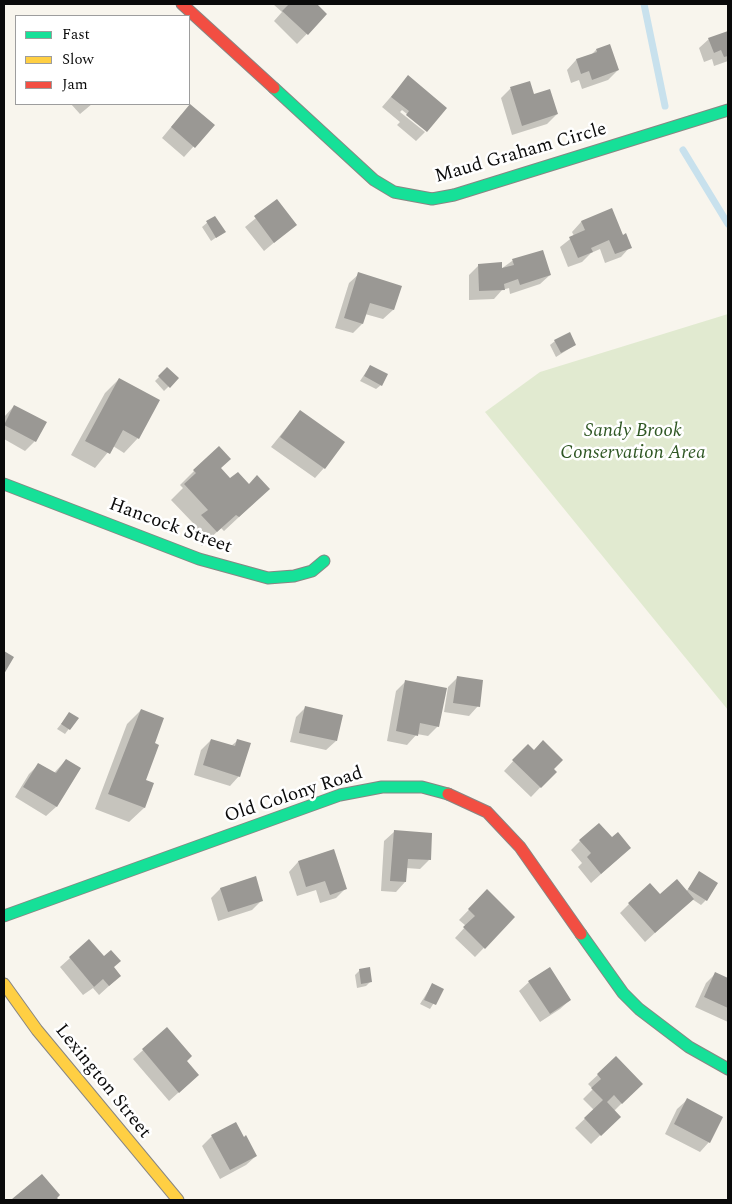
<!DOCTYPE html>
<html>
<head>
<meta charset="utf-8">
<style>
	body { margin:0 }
	#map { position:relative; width:732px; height:1204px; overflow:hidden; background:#f8f5ed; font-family:Spectral,serif }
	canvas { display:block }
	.frame { position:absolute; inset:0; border:5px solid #0a0a0a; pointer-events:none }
	.legend { position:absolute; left:15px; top:15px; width:175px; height:90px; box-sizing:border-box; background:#fff; border:1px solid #9d9d9d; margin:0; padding:6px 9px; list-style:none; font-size:15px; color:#0a0a0a }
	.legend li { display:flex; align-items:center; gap:10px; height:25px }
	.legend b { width:25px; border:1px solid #9d9d9d }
</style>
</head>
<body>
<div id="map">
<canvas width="732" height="1204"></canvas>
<div class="frame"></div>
<ul class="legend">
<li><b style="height:6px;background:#16e098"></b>Fast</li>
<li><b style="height:6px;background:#ffcf43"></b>Slow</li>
<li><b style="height:6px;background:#f24e42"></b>Jam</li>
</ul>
</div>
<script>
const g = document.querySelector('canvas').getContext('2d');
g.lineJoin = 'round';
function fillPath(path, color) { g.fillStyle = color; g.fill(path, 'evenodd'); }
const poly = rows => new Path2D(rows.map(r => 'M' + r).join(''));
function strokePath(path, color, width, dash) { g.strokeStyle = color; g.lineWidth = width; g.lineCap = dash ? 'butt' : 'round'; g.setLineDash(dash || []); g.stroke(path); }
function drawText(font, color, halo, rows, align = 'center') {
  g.font = font + ' Spectral,serif'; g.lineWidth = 5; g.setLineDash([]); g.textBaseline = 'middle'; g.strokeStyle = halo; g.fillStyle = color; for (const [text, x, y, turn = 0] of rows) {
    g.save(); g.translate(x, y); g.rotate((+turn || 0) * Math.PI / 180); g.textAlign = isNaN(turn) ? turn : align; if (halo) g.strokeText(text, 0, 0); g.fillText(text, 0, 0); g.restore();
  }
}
fillPath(poly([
	[728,314,728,710,485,412,540,372]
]), '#e1ead0');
fillPath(poly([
	[273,4,315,4,326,14,297,44,274,21,282,12],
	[728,32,728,61,714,66,712,59,704,62,699,48,709,39],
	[596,50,618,70,608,80,582,89,579,80,571,83,567,70,576,60,591,55],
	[408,77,427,130,402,110,400,112,425,132,416,141,397,125,400,122,382,107],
	[529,82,533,96,557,114,547,124,512,135,501,98,510,89],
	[71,104,92,104,80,114],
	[181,115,213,125,184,157,162,138],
	[277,201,295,225,264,251,245,227],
	[611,210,622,236,630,247,621,257,605,263,600,249,591,253,582,262,568,267,560,247,574,236,572,232,581,222],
	[214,217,224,232,211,241,202,227],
	[542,251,550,275,540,284,510,294,509,288,502,290,494,299,469,300,469,275,479,265,501,269,512,261],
	[359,274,400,287,393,310,383,319,365,314,362,324,353,333,335,328,349,283],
	[555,341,575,345,556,357,550,345],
	[370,366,381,385,376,389,360,381],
	[167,369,177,378,164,391,155,381],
	[119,379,138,438,124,453,113,446,95,468,71,455,105,393],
	[14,406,35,441,25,451,4,439,4,417],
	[300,411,324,468,315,478,271,447],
	[220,469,254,503,224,531,221,528,202,546,188,531,194,524,171,500,183,488,180,485,194,471],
	[457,678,478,706,469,716,444,712,448,687],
	[406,681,438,726,428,736,417,734,407,745,387,741,396,691],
	[306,707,336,741,326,750,290,742,296,717],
	[141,710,153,744,144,781,152,784,144,808,129,822,95,809,127,724],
	[70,713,77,718,65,734,57,729],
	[211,740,231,746,237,741,239,776,230,786,194,775,201,750],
	[528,745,555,772,531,797,504,771],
	[66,760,79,768,56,807,46,816,15,797,29,774,39,764,54,773],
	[394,832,429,860,420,869,406,868,405,882,396,892,381,891,384,841],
	[580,841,620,857,591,883,578,867,582,863,571,850],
	[298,862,346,888,336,898,320,903,316,890,297,896,289,872],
	[699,873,716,883,706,900,701,905,692,899,645,942,620,913,629,904,686,892],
	[255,878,262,900,252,910,218,921,211,898,220,889],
	[487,891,514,917,475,957,455,938,466,926,459,920],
	[89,941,120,976,99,995,93,988,83,995,60,967],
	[360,970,371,981,366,986,357,988,355,975],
	[716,973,728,979,728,1022,695,1007,706,983],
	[529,982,570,1000,560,1009,540,1022,519,991],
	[432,985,442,990,430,1009,420,1004],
	[167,1029,186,1061,198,1075,169,1101,133,1059],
	[616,1058,641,1084,614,1111,619,1117,591,1144,575,1128,594,1110,583,1099,593,1089,588,1084],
	[687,1100,709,1142,700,1152,665,1134,677,1109],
	[212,1136,256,1156,246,1165,220,1179,202,1146]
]), '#0003');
strokePath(poly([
	[644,4,665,106],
	[683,150,728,224]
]), '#c8e1ed', 7);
fillPath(poly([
	[289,4,317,4,327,14,308,35,282,11],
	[728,31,728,56,724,57,721,50,714,53,708,38],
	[610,44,619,70,592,80,589,71,581,74,576,59,597,52,596,49],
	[408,75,447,108,427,132,406,115,409,111,391,97],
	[530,81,534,94,550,89,558,114,522,126,510,87],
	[190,104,215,125,195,148,171,127],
	[277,199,297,225,274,243,254,216],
	[612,208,623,235,626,233,632,248,615,254,609,240,591,248,593,252,578,258,569,237,585,230,581,221],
	[215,216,226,232,216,238,206,221],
	[543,250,551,275,520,285,518,279,504,284,505,290,479,291,478,264,502,262,502,268,514,265,512,259],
	[358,272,402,286,394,310,370,303,363,324,344,318],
	[570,332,576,345,561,353,554,340],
	[370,365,388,374,382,386,364,376],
	[167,367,179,378,170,388,158,376],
	[119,378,160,400,139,439,123,430,110,454,85,441],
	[14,405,47,422,36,442,4,425],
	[300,410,345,442,325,469,280,437],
	[219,446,231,459,221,468,230,478,238,472,249,484,257,475,270,489,239,517,236,515,217,532,201,515,208,510,184,484,196,473,193,470],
	[4,651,14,657,4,674],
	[457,676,483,680,480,707,453,703],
	[405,680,447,688,439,727,420,723,418,736,396,731],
	[305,706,343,715,337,741,299,733],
	[141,709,164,718,155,743,159,745,146,780,154,783,145,808,108,794],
	[69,712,79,718,70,730,61,724],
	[211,739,235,746,237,739,251,743,240,777,203,765],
	[543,740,563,760,554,769,557,772,541,788,512,760,528,744,534,750],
	[66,759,81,768,57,807,23,787,38,763,56,773],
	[599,823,612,837,618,832,631,848,601,874,587,857,591,853,579,840],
	[394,830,432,833,431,860,408,859,406,882,390,881],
	[334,849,347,889,330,895,325,881,306,887,298,861],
	[699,871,718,883,707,901,688,889],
	[256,876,263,901,228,912,220,888],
	[677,879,694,899,655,933,628,903,650,883,660,894],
	[487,889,515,917,485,949,463,927,475,916,468,909],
	[89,939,104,956,111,950,121,961,114,967,121,976,109,986,103,979,94,987,69,957],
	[370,967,372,982,361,984,359,969],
	[550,967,571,1000,550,1014,528,981],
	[715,972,728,978,728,1008,704,997],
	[432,983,444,989,436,1005,424,1000],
	[167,1027,192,1056,187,1061,199,1075,179,1093,142,1049],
	[616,1056,643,1084,622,1104,614,1095,607,1102,621,1117,601,1136,584,1118,603,1100,591,1088,601,1079,597,1074],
	[687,1098,723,1117,710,1143,674,1124],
	[236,1122,244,1137,246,1135,257,1156,230,1170,211,1135],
	[42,1174,60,1195,57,1198,59,1200,13,1200,12,1199]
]), '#9a9894');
const fast = poly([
	[274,88,374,180,394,192,432,199,454,195,728,110],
	[4,484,199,559,268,578,294,576,312,571,324,561],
	[4,916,340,795,382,787,422,787,448,794],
	[581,934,623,993,639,1009,689,1047,728,1069]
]);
const slow = poly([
	[4,984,37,1030,178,1200]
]);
const jam = poly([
	[182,4,274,88],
	[448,794,487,812,520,847,581,934]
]);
strokePath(fast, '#888683', 13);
strokePath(slow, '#888683', 13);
strokePath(jam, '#888683', 13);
strokePath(fast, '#16e098', 11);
strokePath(slow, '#ffcf43', 11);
strokePath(jam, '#f24e42', 11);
drawText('19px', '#0a0a0a', '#fff', [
	["Maud Graham Circle",521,154,-16],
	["Hancock Street",170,527,20],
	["Old Colony Road",294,796,-18],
	["Lexington Street",102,1082,51]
]);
drawText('italic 19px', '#2f5724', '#fff', [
	["Sandy Brook",633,432],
	["Conservation Area",633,454]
]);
</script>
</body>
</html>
